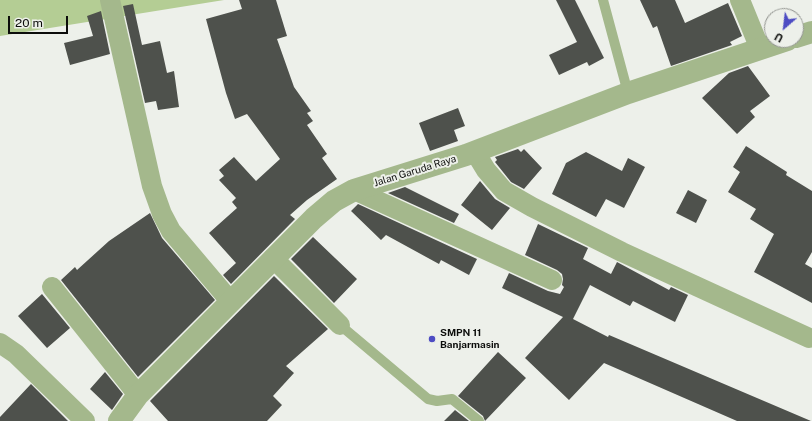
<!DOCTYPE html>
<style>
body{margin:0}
#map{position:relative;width:812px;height:421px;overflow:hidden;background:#edf0ea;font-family:"Public Sans",sans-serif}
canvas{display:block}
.north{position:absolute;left:764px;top:8px;width:40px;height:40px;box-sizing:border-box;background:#edf0ea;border:1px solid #939591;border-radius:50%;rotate:208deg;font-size:11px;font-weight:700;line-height:16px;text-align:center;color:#0c0d0b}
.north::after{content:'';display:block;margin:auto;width:14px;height:18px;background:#4d4cc3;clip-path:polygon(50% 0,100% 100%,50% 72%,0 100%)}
.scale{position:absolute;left:8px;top:16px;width:60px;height:18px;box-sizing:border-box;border:2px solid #0c0d0b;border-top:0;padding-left:5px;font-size:12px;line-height:14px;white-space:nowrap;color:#0c0d0b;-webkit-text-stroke:3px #edf0ea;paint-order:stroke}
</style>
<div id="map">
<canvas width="812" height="421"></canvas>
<div class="north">U</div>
<div class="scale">20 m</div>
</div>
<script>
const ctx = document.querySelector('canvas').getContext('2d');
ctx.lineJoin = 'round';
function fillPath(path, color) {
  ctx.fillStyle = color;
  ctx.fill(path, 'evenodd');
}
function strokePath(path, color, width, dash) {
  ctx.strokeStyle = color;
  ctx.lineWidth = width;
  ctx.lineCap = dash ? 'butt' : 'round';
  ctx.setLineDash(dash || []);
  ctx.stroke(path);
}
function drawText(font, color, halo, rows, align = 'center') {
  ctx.font = font + ' "Public Sans",sans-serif';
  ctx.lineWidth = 4;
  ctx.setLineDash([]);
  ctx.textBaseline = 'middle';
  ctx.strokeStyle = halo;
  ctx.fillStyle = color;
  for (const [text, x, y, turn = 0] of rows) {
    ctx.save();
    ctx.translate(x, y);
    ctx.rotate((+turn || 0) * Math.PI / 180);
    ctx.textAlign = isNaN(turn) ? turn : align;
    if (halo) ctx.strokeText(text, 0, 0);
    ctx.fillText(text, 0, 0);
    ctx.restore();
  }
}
const water = new Path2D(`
 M0,0H224L0,36Z`);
const building = new Path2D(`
 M239,0H276L287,36L277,39L294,87L311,111L307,113L313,121L307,125L327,154L322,158L337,179L307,200L290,215L295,219L231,284L223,275L236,263L209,233L237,208L232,202L236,198L219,180L224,176L219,170L234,157L256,181L280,159L247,114L235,119L226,93L206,19L242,9Z
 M556,0H575L604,58L589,66L587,62L559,75L549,55L577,42Z
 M640,0H675L685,23L728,3L742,36L730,42L732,45L671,66L657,26L653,28Z
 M133,4L142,45L160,41L167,73L174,71L179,107L158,110L156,101L145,103L123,6Z
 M101,11L110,54L70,65L64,43L93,36L87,16Z
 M748,66L770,96L750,111L755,117L737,134L702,98L729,73Z
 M458,108L465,126L454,130L458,141L430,151L419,123Z
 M746,146L787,172L786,175L812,191V252L805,264L812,268V303L754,272L774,234L750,219L756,209L728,192L740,172L733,167Z
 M518,149L521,152L524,149L542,168L524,189L511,182L495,162L497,160L495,157Z
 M586,152L622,171L628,158L645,167L624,208L606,199L596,217L552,194L566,163Z
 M480,181L495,199L510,208L492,230L461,205Z
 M405,187L459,214L454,223L388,193Z
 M688,190L707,200L696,223L676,213Z
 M358,204L477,259L469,275L441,260L439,264L386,235L381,240L351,211Z
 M150,213L162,238L215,300L138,377L61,280L75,267L77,270L109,241Z
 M538,224L588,248L583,259L611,274L617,262L669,290L671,287L688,295L675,322L633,301L630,306L590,285L573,319L608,337L609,335L811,421H737L604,363L569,400L525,358L563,317L502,288L509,273L548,291L560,294L564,287L562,285L563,279L562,274L557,270L525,255Z
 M313,237L357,279L334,303L291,259Z
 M274,276L328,329L286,366L294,373L273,396L282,405L267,421H168L150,401Z
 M42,294L70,328L47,348L18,316Z
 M498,352L526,378L485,421L483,416L458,396Z
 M105,372L123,394L112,410L90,389Z
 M31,384L68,421H0V417Z
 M455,410L469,421H444Z`);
const service = new Path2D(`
 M603,0L628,93
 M340,325L428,399L437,401L452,399L479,421`);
const minor = new Path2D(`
 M110,0L152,186L162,214L171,231L231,302
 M740,0L760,49
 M475,152L486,170L504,191L532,207L622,252L809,338
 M354,190L552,280
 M273,258L340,325
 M52,287L138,395
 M0,343L16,354L85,421`);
const tertiary = new Path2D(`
 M796,37L812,32
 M119,421L138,395L314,218L334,201L354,190L466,155L628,93L787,40`);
const markers = [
 [432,339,4,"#4d4cc3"]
];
const streetNames = [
 ["Jalan Garuda Raya",415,171,-17]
];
const poiNames = [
 ["SMPN 11",440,333],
 ["Banjarmasin",440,345]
];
fillPath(water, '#b4cd94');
fillPath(building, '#4e514c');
strokePath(service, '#a4b88c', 10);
strokePath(minor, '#a4b88c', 20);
strokePath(tertiary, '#a4b88c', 22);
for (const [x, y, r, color] of markers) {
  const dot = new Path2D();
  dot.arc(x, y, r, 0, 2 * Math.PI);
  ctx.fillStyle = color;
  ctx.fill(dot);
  strokePath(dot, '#edf0ea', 1.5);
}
drawText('10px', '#0c0d0b', '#edf0ea', streetNames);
drawText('bold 10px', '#0c0d0b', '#edf0ea', poiNames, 'left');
</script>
